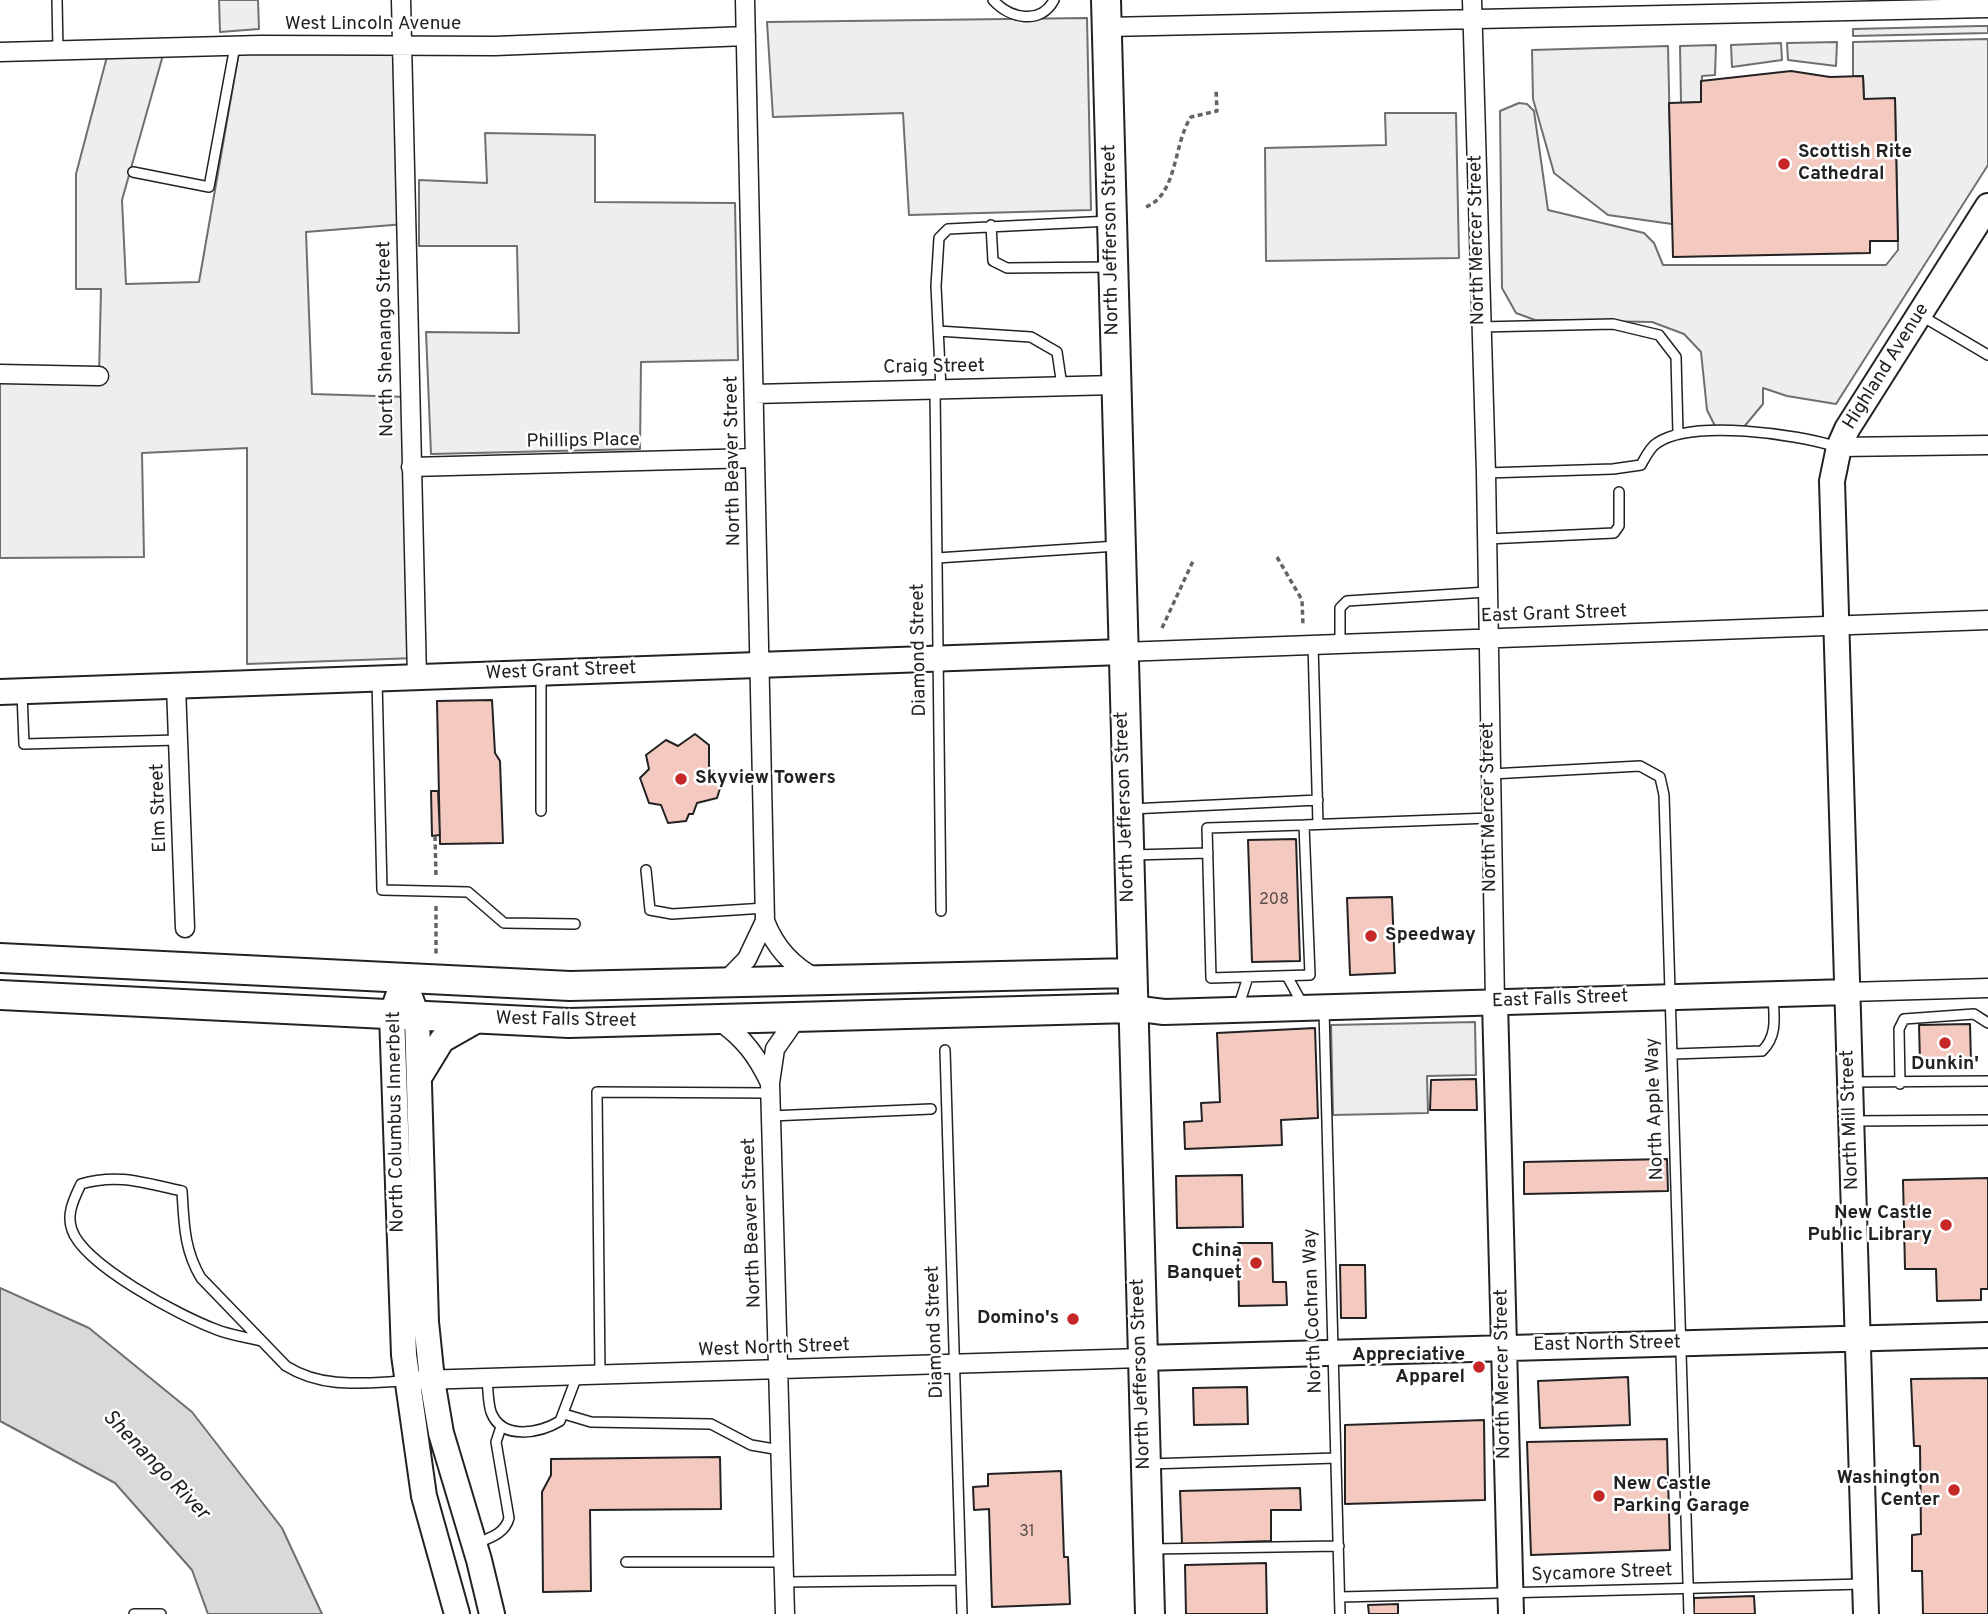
<!DOCTYPE html>
<style>
body{margin:0}
canvas{display:block;background:#fff}
</style>
<canvas width="1988" height="1614"></canvas>
<script>
const ctx = document.querySelector('canvas').getContext('2d');
ctx.lineJoin = 'round';
function fillPath(path, color) {
  ctx.fillStyle = color;
  ctx.fill(path, 'evenodd');
}
function strokePath(path, color, width, dash) {
  ctx.strokeStyle = color;
  ctx.lineWidth = width;
  ctx.lineCap = dash ? 'butt' : 'round';
  ctx.setLineDash(dash || []);
  ctx.stroke(path);
}
function drawText(font, color, halo, rows, align = 'center') {
  ctx.font = font + ' Overpass,sans-serif';
  ctx.lineWidth = 5;
  ctx.setLineDash([]);
  ctx.textBaseline = 'middle';
  ctx.strokeStyle = halo;
  ctx.fillStyle = color;
  for (const [text, x, y, turn = 0] of rows) {
    ctx.save();
    ctx.translate(x, y);
    ctx.rotate((+turn || 0) * Math.PI / 180);
    ctx.textAlign = isNaN(turn) ? turn : align;
    if (halo) ctx.strokeText(text, 0, 0);
    ctx.fillText(text, 0, 0);
    ctx.restore();
  }
}
const green = new Path2D(`
 M219,0H258L259,29L220,32Z
 M1087,18L1091,210L909,215L903,113L773,117L767,22Z
 M1980,26H1988V33L1853,36V29Z
 M1988,39V165L1836,404L1787,396L1763,388V404L1743,428H1716L1707,410L1701,352L1684,334L1652,322L1535,320L1516,313L1502,288L1500,111L1519,103L1527,104L1534,111L1548,210L1644,233L1654,243L1663,265H1886L1898,250L1895,99H1864L1863,76H1853V42Z
 M1837,42L1836,66L1788,60L1787,43Z
 M1781,43L1782,60L1732,67L1731,45Z
 M1716,45L1715,75L1702,76L1701,102L1681,103L1680,46Z
 M240,46H402L405,224L306,232L312,394L409,397L416,658L247,664V448L142,453L144,557L0,558V374L99,375L101,289H76V174L109,49L165,48L122,200L126,284L199,282Z
 M1385,113H1456L1459,258L1266,261L1265,148L1386,145Z
 M485,133L595,135V202L735,203L738,360L641,362L640,449L431,454L426,332L519,333L517,246H419V180L487,183Z`);
const parking = new Path2D(`
 M1668,46L1672,224L1608,215L1554,173L1533,99L1532,50Z
 M1475,1022L1476,1075L1427,1076L1428,1113L1333,1115L1331,1025Z`);
const water = new Path2D(`
 M0,1288L89,1328L192,1412L282,1528L322,1614H208L192,1570L115,1483L0,1421Z`);
const building = new Path2D(`
 M1791,71L1830,77L1863,76L1864,99L1895,98L1898,241H1870V253L1673,257L1669,103L1701,102V81Z
 M492,700L495,753L500,761L503,843L440,844L437,701Z
 M695,734L709,745V766L722,782L717,798L697,803L693,814H689L686,821L668,823L661,805L649,803L640,778L649,769L646,755L666,740L678,746Z
 M431,791H438L440,835L432,836Z
 M1296,839L1300,961L1252,962L1248,840Z
 M1392,897L1395,973L1350,975L1347,898Z
 M1970,1024L1971,1062L1920,1063L1919,1025Z
 M1315,1028L1318,1118L1281,1120L1282,1145L1185,1149L1184,1122L1202,1121L1201,1103L1220,1102L1217,1033Z
 M1476,1079L1477,1110H1430L1431,1080Z
 M1667,1159L1668,1191L1524,1194V1162Z
 M1242,1175L1243,1227L1177,1228L1176,1176Z
 M1988,1178V1289H1981V1300L1937,1301L1936,1269H1905L1903,1180Z
 M1238,1243H1272L1273,1282H1286L1287,1305L1239,1306Z
 M1340,1265H1365L1366,1318H1341Z
 M1628,1377L1630,1425L1540,1428L1538,1381Z
 M1988,1378V1614H1923L1922,1571H1912V1535L1921,1534L1920,1446H1914L1911,1379Z
 M1247,1387L1248,1424L1194,1425L1193,1388Z
 M1484,1420L1485,1500L1345,1504V1425Z
 M1667,1439L1670,1550L1531,1555L1527,1442Z
 M720,1457L721,1509L590,1510L591,1591L543,1592L542,1492L551,1475V1459Z
 M1061,1471L1064,1557H1068L1070,1604L992,1607L989,1509L974,1510L973,1487L988,1486V1474Z
 M1300,1488L1301,1510H1271V1541L1182,1544L1180,1491Z
 M1266,1563L1267,1614H1186L1185,1565Z
 M1754,1596L1755,1614H1694V1598Z
 M1398,1604V1614H1369L1368,1605Z`);
const path = new Path2D(`
 M1146,207C1178,194 1173,144 1191,117L1217,111L1216,89
 M1277,557L1302,600L1303,625
 M1162,628L1194,559
 M435,836L436,877
 M436,906V957`);
const lane = new Path2D(`
 M57,0L58,50
 M993,0C1010,19 1041,25 1054,0
 M133,172L209,187L235,46
 M991,225L993,261L1007,268L1111,267
 M1920,315L1988,355
 M1480,327L1613,324L1659,335L1676,357L1678,434
 M938,331L1031,337L1057,352L1062,386
 M935,389L941,911
 M941,389L936,286L939,238L948,229L1110,221
 M1486,473L1613,469L1641,465C1645,458 1650,447 1657,443C1692,419 1798,434 1837,447
 M1487,539L1614,533L1619,526V492
 M937,558L1117,546
 M1340,643V608L1347,601L1487,592
 M1313,644L1318,824
 M377,680L382,890L468,892L504,923L575,924
 M22,693L24,744L178,740
 M1491,774L1640,766L1660,777L1664,795L1689,1614
 M1131,809L1318,800
 M541,811V675
 M1304,825L1310,975L1211,978L1207,828Z
 M1304,825L1490,818
 M1133,855L1208,853
 M646,870L650,910L672,914L765,908
 M1287,976L1303,1005
 M1238,1008L1248,977
 M1324,1010L1340,1614
 M945,1050L962,1614
 M1673,1054L1762,1051C1778,1036 1774,1016 1773,996
 M1851,1082L1988,1081
 M1900,1084L1899,1029L1904,1019L1974,1014L1988,1023
 M771,1116L931,1109
 M1852,1121L1988,1120
 M261,1341C246,1337 229,1335 215,1329C180,1316 84,1265 72,1230C66,1214 74,1199 81,1184C118,1173 144,1183 182,1191C184,1223 184,1250 201,1278L286,1366C323,1389 363,1383 405,1381
 M600,1375L597,1092L770,1093
 M487,1379C488,1389 488,1403 491,1412C502,1441 540,1433 560,1421L577,1376
 M564,1414L591,1422L711,1424L751,1445L780,1450
 M1149,1464L1336,1458
 M475,1544C489,1538 505,1534 509,1518L496,1442L501,1427
 M1151,1549L1339,1546
 M626,1562H783
 M784,1582L961,1580
 M1340,1597L1863,1584
 M134,1614H161`);
const street = new Path2D(`
 M401,0L417,677
 M1472,0L1486,473L1495,1002
 M1107,27L1988,8
 M0,52L261,45L495,46L746,36
 M0,374L99,376
 M754,394L1115,385
 M1839,447L1988,445
 M411,467L755,458
 M1122,652L1988,620
 M176,686L185,928
 M765,921C775,948 792,966 817,979
 M722,985L747,959L765,921L745,0
 M1848,992L1988,988
 M719,1021C744,1038 757,1056 770,1083
 M421,1380L1142,1358
 M785,1614L770,1083L775,1049L796,1019`);
const secondary = new Path2D(`
 M0,692L1122,652
 M403,978L417,1016L426,1322L432,1380L441,1433L479,1560L492,1614
 M398,996L392,1014L404,1355L424,1496L457,1614
 M1495,1002L1511,1614
 M1132,1008L1164,1012L1848,992
 M420,1076L442,1040L479,1019
 M1142,1358L1988,1335
 M1866,1614L1832,481L1839,447L1847,429L1988,206`);
const primary = new Path2D(`
 M1106,0L1150,1614
 M0,958L570,986L1131,973
 M0,995L569,1023L1132,1008`);
const markers = [
 [1784,164,7,"#c62828"],
 [681,779,7,"#c62828"],
 [1371,936,7,"#c62828"],
 [1945,1043,7,"#c62828"],
 [1946,1225,7,"#c62828"],
 [1256,1263,7,"#c62828"],
 [1073,1319,7,"#c62828"],
 [1479,1367,7,"#c62828"],
 [1954,1490,7,"#c62828"],
 [1599,1496,7,"#c62828"]
];
const numberNames = [
 ["208",1274,901],
 ["31",1027,1533]
];
const streetNames = [
 ["West Lincoln Avenue",373,25],
 ["North Jefferson Street",1112,240,-91],
 ["North Mercer Street",1478,240,-91],
 ["North Shenango Street",387,339,-91],
 ["Highland Avenue",1887,367,-58],
 ["Craig Street",934,368,-1],
 ["Phillips Place",583,442,-1],
 ["North Beaver Street",734,461,-91],
 ["East Grant Street",1554,615,-2],
 ["Diamond Street",920,650,-91],
 ["West Grant Street",561,672,-2],
 ["North Jefferson Street",1126,807,-92],
 ["North Mercer Street",1490,807,-91],
 ["Elm Street",160,808,-92],
 ["East Falls Street",1560,1000,-2],
 ["West Falls Street",566,1021,1],
 ["North Apple Way",1656,1109,-92],
 ["North Mill Street",1851,1120,-92],
 ["North Columbus Innerbelt",397,1122,-91],
 ["North Beaver Street",753,1223,-92],
 ["North Cochran Way",1314,1311,-92],
 ["Diamond Street",936,1332,-92],
 ["East North Street",1607,1345,-1],
 ["West North Street",774,1349,-2],
 ["North Jefferson Street",1142,1374,-92],
 ["North Mercer Street",1504,1374,-91],
 ["Sycamore Street",1602,1574,-2]
];
const poiNames = [
 ["Scottish Rite",1798,153,"left"],
 ["Cathedral",1798,175,"left"],
 ["Skyview Towers",695,779,"left"],
 ["Speedway",1385,936,"left"],
 ["Dunkin'",1945,1065,"center"],
 ["New Castle",1932,1214],
 ["Public Library",1932,1236],
 ["China",1242,1252],
 ["Banquet",1242,1274],
 ["Domino's",1059,1319],
 ["Appreciative",1465,1356],
 ["Apparel",1465,1378],
 ["Washington",1940,1479],
 ["Center",1940,1501],
 ["New Castle",1613,1485,"left"],
 ["Parking Garage",1613,1507,"left"]
];
const waterNames = [
 ["Shenango River",155,1466,46]
];
fillPath(green, '#eee');
strokePath(green, '#6f6f6f', 2);
fillPath(parking, '#ededed');
strokePath(parking, '#6f6f6f', 2);
fillPath(water, '#d9d9d9');
strokePath(water, '#6f6f6f', 2);
fillPath(building, '#f3c9c0');
strokePath(building, '#222', 2);
strokePath(lane, '#222', 12);
strokePath(street, '#222', 21);
strokePath(secondary, '#222', 28);
strokePath(primary, '#222', 32);
strokePath(path, '#646464', 3.5, [5, 3.5]);
strokePath(lane, '#fff', 9);
strokePath(street, '#fff', 18);
strokePath(secondary, '#fff', 24);
strokePath(primary, '#fff', 28);
for (const [x, y, r, color] of markers) {
  const dot = new Path2D();
  dot.arc(x, y, r, 0, 2 * Math.PI);
  ctx.fillStyle = color;
  ctx.fill(dot);
  strokePath(dot, '#fff', 2.5);
}
drawText('16px', '#564c4a', null, numberNames);
drawText('19px', '#222', '#fff', streetNames);
drawText('bold 19px', '#222', '#fff', poiNames, 'right');
drawText('italic 21px', '#222', '#fff', waterNames);
</script>
